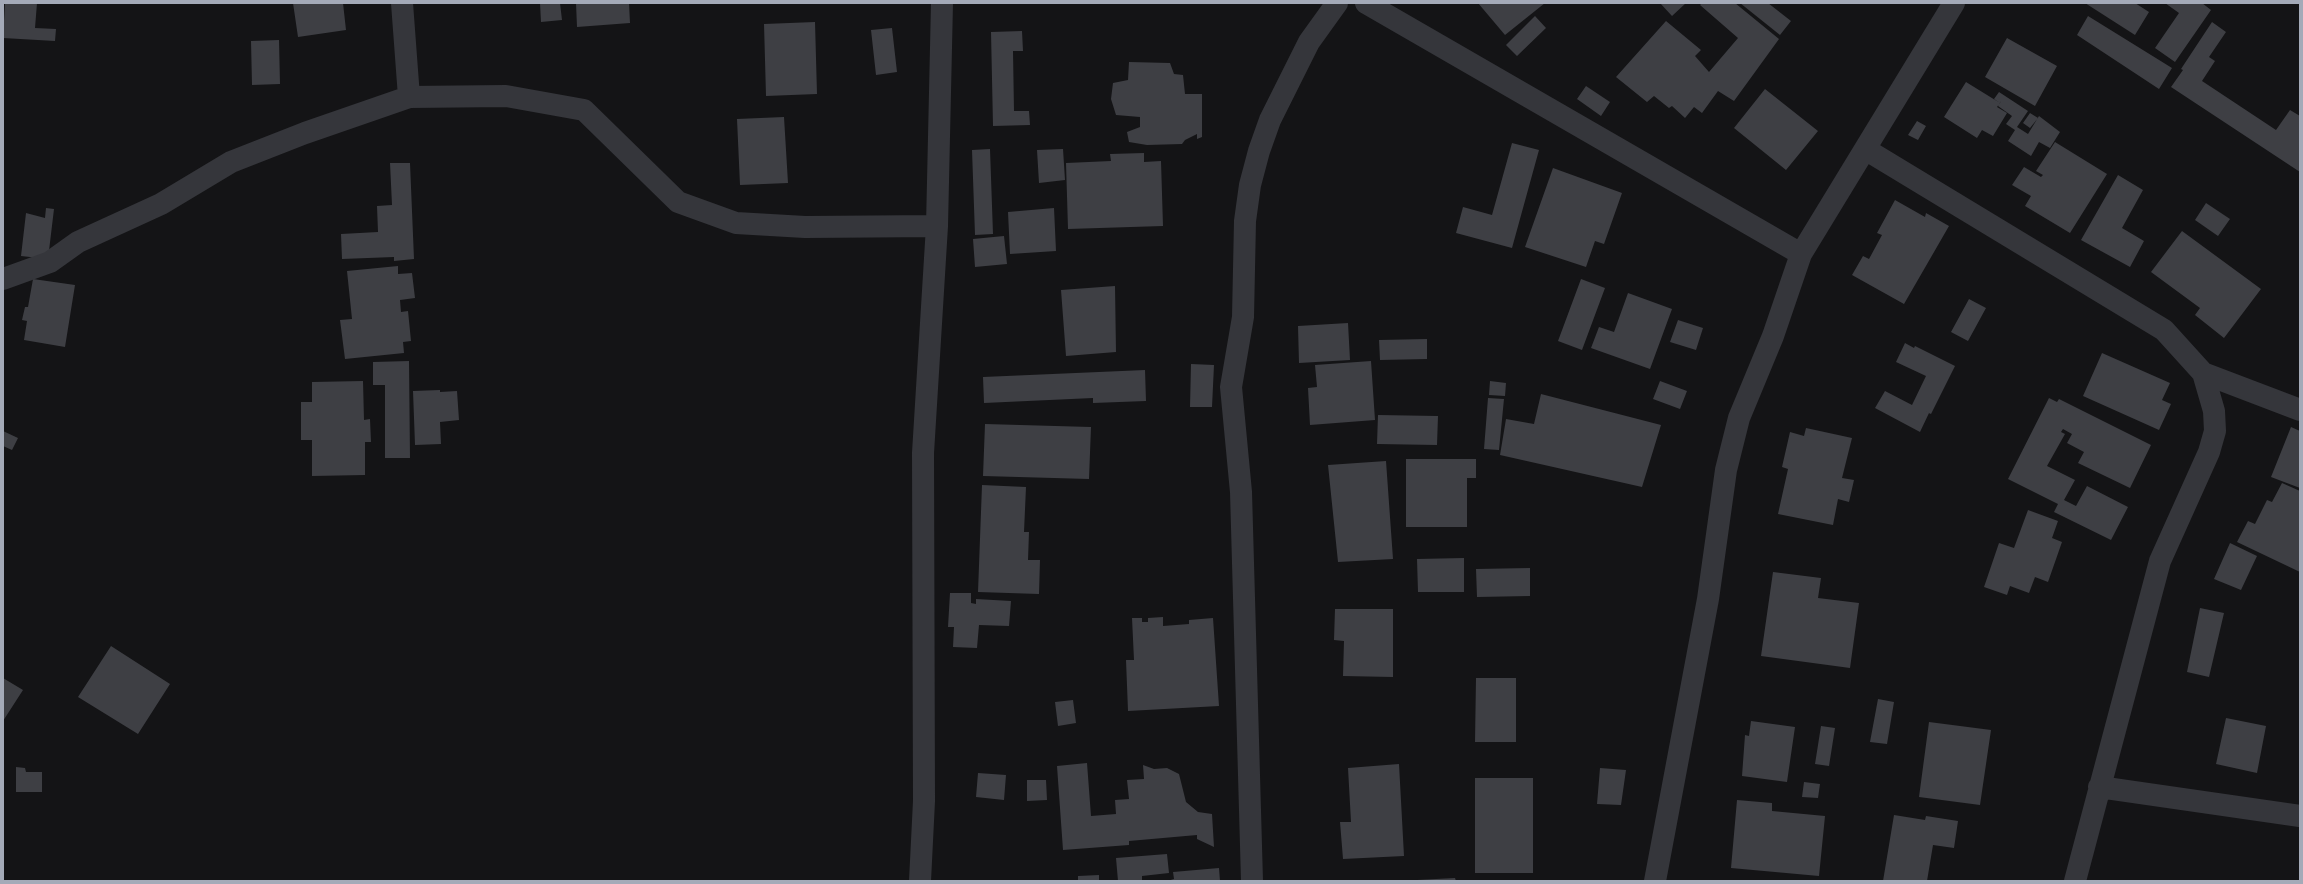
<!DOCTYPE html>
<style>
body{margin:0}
#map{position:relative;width:2303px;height:884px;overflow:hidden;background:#141416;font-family:"Asap Condensed",sans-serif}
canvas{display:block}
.frame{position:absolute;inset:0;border:4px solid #a4aab8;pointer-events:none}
</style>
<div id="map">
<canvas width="2303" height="884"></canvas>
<div class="frame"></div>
</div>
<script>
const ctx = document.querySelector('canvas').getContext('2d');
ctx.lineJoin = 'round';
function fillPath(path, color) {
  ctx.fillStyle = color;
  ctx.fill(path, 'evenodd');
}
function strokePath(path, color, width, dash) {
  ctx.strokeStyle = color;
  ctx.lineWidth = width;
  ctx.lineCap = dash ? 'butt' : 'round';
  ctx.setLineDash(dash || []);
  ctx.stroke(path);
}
const building = new Path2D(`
 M5,3H37L35,28L56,29L55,41L3,38Z
 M293,3H343L346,30L298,37Z
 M540,3H560L562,20L541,22Z
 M576,3H629L630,23L577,27Z
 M1478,3H1545L1505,35Z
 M1660,3H1686L1672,16Z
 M1702,3H1735L1779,39L1734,101L1718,91L1702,113L1694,107L1685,118L1672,106L1669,108L1654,96L1647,102L1616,77L1666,21L1701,50L1695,56L1709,72L1738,38L1700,5Z
 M1740,3H1768L1791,21L1780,35Z
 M2085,3H2135L2149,12L2135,35Z
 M2165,3H2202L2211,10L2175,62L2155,48L2179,13Z
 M1535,16L1546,28L1517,56L1506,45Z
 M2088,16L2172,68L2159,89L2077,35Z
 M815,22L817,94L766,96L764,24Z
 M2212,22L2226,32L2209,57L2215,61L2202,81L2276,130L2290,110L2300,116V172L2171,87L2183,70L2181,69Z
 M892,28L897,72L876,75L871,30Z
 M1022,31L1023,51H1013L1014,111H1029L1030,125L993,126L991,32Z
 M2007,38L2057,66L2035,106L1985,77Z
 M279,40L280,84L252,85L251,41Z
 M1129,62L1170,63L1174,74L1183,75L1185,94H1202V137L1197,139V134L1185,140L1182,144L1147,145L1129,142L1127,132L1140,127V117L1116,115L1111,99L1113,83L1128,80Z
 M1966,82L2000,103L1997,107L2007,113L1993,136L1982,130L1977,138L1944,117Z
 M1586,86L1610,102L1601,116L1577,99Z
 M1765,89L1818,131L1786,170L1734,128Z
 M1999,92L2028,111L2017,127L2028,134L2039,116L2060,132L2050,148L2039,142L2031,156L2008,141L2015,130L2006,124L2012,116L1998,106L2001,101L2000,103L1994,99Z
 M2030,113L2038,118L2030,128L2023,123Z
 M784,117L788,183L740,185L737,119Z
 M1917,121L1926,126L1918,140L1908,135Z
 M2055,142L2107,174L2070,233L2025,206L2031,196L2012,185L2024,167L2041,177L2043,175L2036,171Z
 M1512,143L1539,150L1512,248L1456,233L1463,207L1492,215Z
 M990,149L993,234L975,235L972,150Z
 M1063,149L1065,180L1039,183L1037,150Z
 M1144,153V162L1161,161L1163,226L1068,229L1066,163L1111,161L1110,154Z
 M390,163H410L414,259L394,261V257L342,259L341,234L378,232L377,206L392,205Z
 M1553,168L1622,193L1604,244L1595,241L1586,267L1525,247Z
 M2118,175L2143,190L2122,228L2144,241L2130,267L2081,240Z
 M1895,200L1925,217L1926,213L1949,226L1904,304L1852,275L1863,256L1869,259L1882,235L1877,233Z
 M2206,203L2230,219L2218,236L2195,220Z
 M46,208L54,209L48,259L21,256L26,213L45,218Z
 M1054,208L1056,251L1010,254L1008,212Z
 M2182,231L2261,289L2224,338L2195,315L2200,308L2151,272Z
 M1004,236L1007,264L975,267L973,239Z
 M398,266V274L412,273L415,298L400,300L401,312L408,311L411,341L403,342L404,353L345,359L340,320L352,319L347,271Z
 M33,279L75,285L65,347L24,340L27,321L22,320L25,307H28Z
 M1581,279L1605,288L1582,350L1558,341Z
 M1115,286L1116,352L1066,356L1061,290Z
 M1628,293L1672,309L1650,369L1591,348L1599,327L1614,332Z
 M1969,299L1986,308L1968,341L1951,332Z
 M1678,320L1703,328L1696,350L1670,342Z
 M1348,323L1350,360L1299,363L1298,326Z
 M1427,339V359L1380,360L1379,340Z
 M1905,343L1914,348L1915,346L1955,366L1931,414L1925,411L1929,413L1920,432L1875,408L1885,391L1912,405L1926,376L1896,362Z
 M2102,353L2170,383L2162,400L2171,404L2159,430L2083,396Z
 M409,361L410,458H385V385H373V362Z
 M1371,361L1375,420L1310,425L1308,388L1317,387L1315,365Z
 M1191,364L1214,365L1212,407H1190Z
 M1145,370L1146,401L1093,403V398L984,403L983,377Z
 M363,381L364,420L370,419L371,442H365V475L312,476V440H301V402H312V382Z
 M1490,381L1506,383L1505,396L1489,395Z
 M1660,381L1687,391L1680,409L1653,399Z
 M440,390V392L457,391L459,420L440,422L441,444L415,445L413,391Z
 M1541,394L1661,425L1642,487L1500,455L1506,419L1534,424Z
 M1488,398L1504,399L1499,450L1484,449Z
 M2049,398L2057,402L2059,399L2151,445L2130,488L2078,463L2084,452L2067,443L2072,434L2063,429L2061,432L2065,434L2047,466L2075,480L2064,500L2076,506L2087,486L2128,507L2111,540L2054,512L2058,504L2008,479Z
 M1378,415L1438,416L1437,445L1377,444Z
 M985,424L1091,427L1089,479L983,476Z
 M2291,427L2300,431V488L2271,477Z
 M1806,428L1852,438L1842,478L1854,480L1849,502L1838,499L1833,525L1778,514L1788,469L1782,467L1790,432L1804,436Z
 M3,431L18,438L12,450L3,446Z
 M1406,459H1476V478H1467V527H1406Z
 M1386,461L1393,559L1338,562L1328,465Z
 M2282,483L2300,491V572L2237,542L2248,521L2255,524L2267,500L2272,502Z
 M982,485L1026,487L1024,532H1029L1028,560H1040L1039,594L978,592Z
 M2028,510L2058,521L2052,538L2062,542L2048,582L2035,577L2029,593L2010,586L2007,595L1984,587L1999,543L2014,548Z
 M2230,543L2257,556L2241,590L2214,579Z
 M1464,558V592H1418L1417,559Z
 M1530,568V596L1477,597L1476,569Z
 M1773,572L1821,578L1818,598L1859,603L1850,668L1761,656Z
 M950,593H971V603L976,604V599L1011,601L1009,626L979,625L977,648L953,647L954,627H948Z
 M2200,608L2224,613L2209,677L2187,672Z
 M1335,609H1393V677L1343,676L1344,641L1334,640Z
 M1163,617V626L1189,624V620L1213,618L1219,706L1128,711L1126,660H1134L1132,618H1142V622H1148V618Z
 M111,646L170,684L138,734L78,697Z
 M3,678L23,690L3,721Z
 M1476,678H1516V742H1475Z
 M1878,699L1894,702L1887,744L1870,742Z
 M1073,700L1076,723L1058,726L1055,702Z
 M2226,718L2266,726L2257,773L2216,764Z
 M1751,721L1795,727L1787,782L1742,776L1745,735L1749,736Z
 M1929,722L1991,730L1980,805L1919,797Z
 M1821,726L1835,728L1829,766L1815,764Z
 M1087,763L1091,816L1116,814L1115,800L1129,799L1127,780L1144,779L1143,765L1154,769L1167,768L1179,774L1186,802L1198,812L1212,814L1214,847L1197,839V835L1129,841V845L1063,850L1057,766Z
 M1399,764L1404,856L1343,859L1340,822H1351L1348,768Z
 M16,767L25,768L26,772H42V792H16Z
 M1600,768L1626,770L1621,805L1597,804Z
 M978,773L1006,775L1004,800L976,797Z
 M1475,778H1533V873H1475Z
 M1027,780H1046L1047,800L1027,801Z
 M1804,782L1820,784L1818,798L1802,797Z
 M1737,800L1772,803V811L1825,816L1819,876L1731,868Z
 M1894,815L1925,820L1926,816L1958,821L1954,848L1933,845L1927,881H1883Z
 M1167,854L1169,873L1142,876V881H1118L1116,858Z
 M1219,868L1220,881H1167L1174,879L1173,872Z
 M1099,875V881H1078V876Z
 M1455,878L1456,881H1417V880Z`);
const minor = new Path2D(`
 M402,3L409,97
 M1366,3L1801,254
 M1865,149L2164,330L2203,373L2214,411L2215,431L2209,452L2160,561L2075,881
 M3,279L50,262L78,242L161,204L231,162L305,133L409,97L506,96L584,110L678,202L736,223L805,227L937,226
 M2203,373L2300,410
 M2099,787L2300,816
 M920,881L924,801L923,453L937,226L942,3
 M1252,881L1241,492L1231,387L1243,317L1245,221L1250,185L1259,151L1270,120L1309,42L1337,3
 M1655,881L1708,599L1726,470L1739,418L1773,336L1801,254L1954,3`);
fillPath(building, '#3e3f44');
strokePath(minor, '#35363b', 22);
</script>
